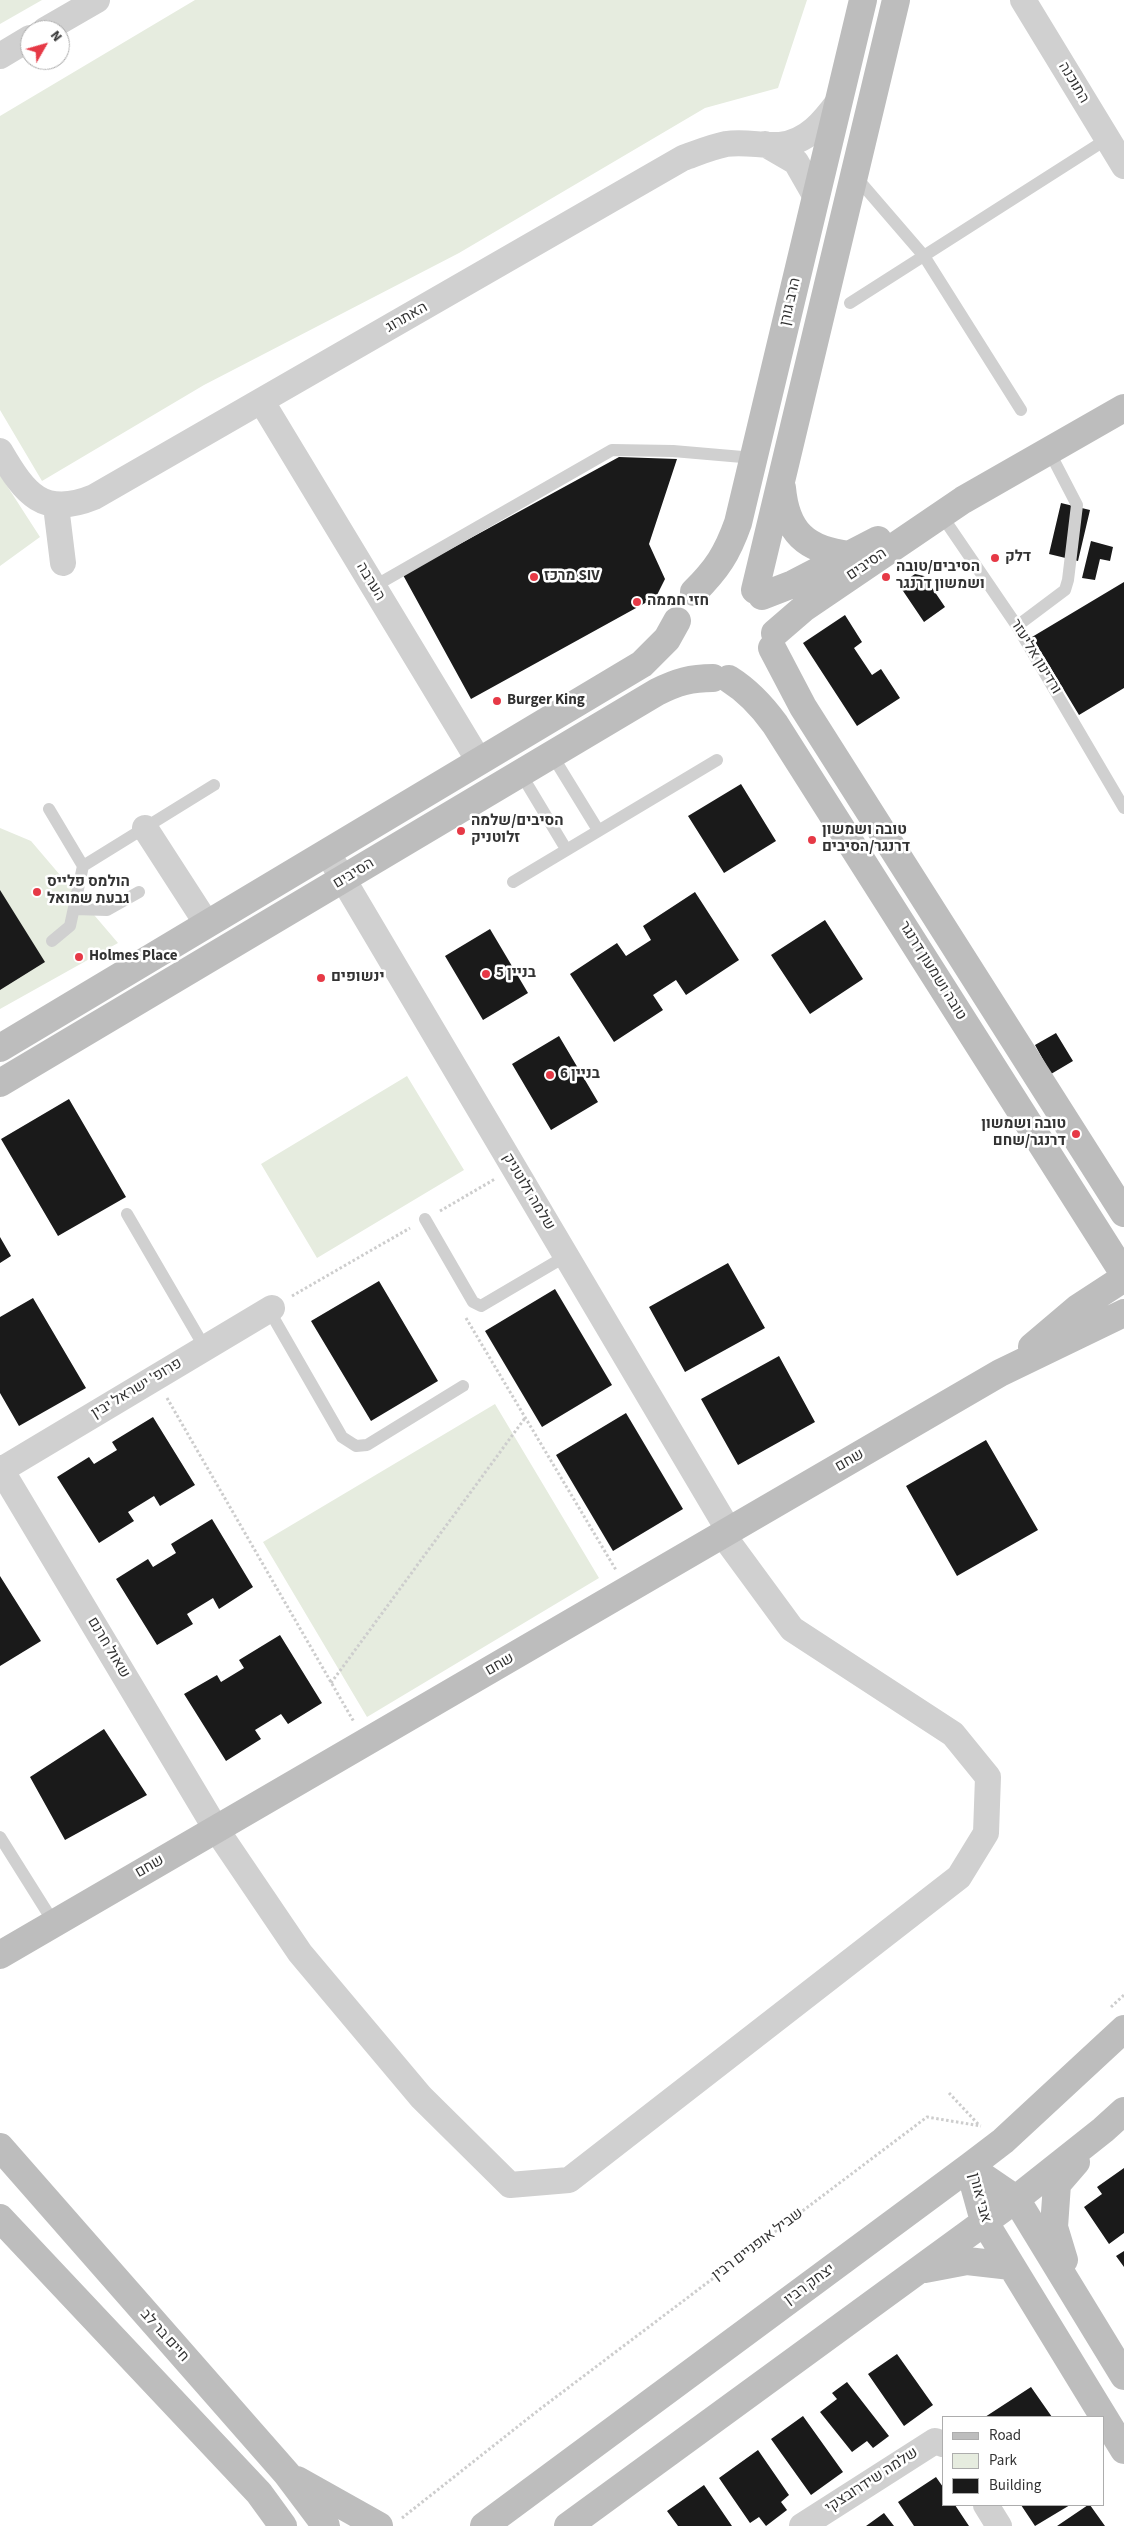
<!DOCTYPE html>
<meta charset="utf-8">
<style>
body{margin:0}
#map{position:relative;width:1124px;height:2526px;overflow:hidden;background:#fff;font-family:"Source Sans 3",sans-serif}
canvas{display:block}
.legend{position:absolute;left:942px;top:2416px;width:162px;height:90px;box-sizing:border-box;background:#fff;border:1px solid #adadad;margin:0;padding:6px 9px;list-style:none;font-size:15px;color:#333}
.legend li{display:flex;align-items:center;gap:10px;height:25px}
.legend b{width:25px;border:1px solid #adadad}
.north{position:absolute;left:20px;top:20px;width:50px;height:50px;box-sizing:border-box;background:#fff;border:1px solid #adadad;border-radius:50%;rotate:52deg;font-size:14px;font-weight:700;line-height:20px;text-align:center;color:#333}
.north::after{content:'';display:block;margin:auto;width:18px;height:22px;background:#e63946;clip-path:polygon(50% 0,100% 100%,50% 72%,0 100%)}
</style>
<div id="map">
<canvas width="1124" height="2526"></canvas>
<ul class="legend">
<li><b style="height:6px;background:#bdbdbd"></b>Road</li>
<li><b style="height:14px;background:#e6ecdf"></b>Park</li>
<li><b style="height:14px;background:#1a1a1a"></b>Building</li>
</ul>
<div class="north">N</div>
</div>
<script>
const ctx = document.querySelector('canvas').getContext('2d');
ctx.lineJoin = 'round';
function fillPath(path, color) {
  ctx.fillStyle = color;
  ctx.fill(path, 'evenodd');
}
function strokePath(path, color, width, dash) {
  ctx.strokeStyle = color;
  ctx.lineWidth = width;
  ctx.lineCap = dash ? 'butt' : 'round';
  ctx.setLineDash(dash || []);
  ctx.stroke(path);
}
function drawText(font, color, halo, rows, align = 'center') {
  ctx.font = font + ' "Source Sans 3",Heebo,sans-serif';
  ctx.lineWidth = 5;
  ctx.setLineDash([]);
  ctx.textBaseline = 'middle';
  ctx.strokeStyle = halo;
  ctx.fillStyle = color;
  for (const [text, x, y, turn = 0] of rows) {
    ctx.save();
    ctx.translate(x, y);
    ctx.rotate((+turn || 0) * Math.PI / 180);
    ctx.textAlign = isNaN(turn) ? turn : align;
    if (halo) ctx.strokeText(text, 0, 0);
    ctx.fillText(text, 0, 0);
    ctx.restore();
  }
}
const green = new Path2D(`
 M0,0H42L0,24Z
 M195,0H807L778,88L705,108L459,253L204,385L42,481L0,410V116Z
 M0,475L40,537L0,566Z
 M0,828L31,841L118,943L0,1009Z
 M407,1076L464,1170L317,1258L261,1164Z
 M495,1404L599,1578L367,1717L263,1542Z`);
const building = new Path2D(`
 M619,457L677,459L649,544L665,579L656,597L471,699L403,575Z
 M1061,503L1090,510L1078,561L1049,554Z
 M1091,541L1113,547L1110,561L1100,559L1095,580L1082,578Z
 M915,574L924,576L945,607L924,622L899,585Z
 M1124,582V688L1079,715L1032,637Z
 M845,615L862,642L854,648L872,675L881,669L900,698L857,726L803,643Z
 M741,784L776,841L724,873L688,816Z
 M0,890L45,962L0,990Z
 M695,892L739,960L686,995L676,980L653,995L663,1010L614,1042L570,974L617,943L626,956L651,940L643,926Z
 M825,920L863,979L810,1014L771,955Z
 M490,929L528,993L483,1020L445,956Z
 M1056,1033L1073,1061L1051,1074L1035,1045Z
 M559,1036L598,1102L551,1130L512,1064Z
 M69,1099L126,1197L58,1236L1,1139Z
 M0,1237L11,1256L0,1263Z
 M728,1263L765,1328L685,1372L649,1307Z
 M379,1281L438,1381L371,1421L311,1321Z
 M555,1289L612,1385L542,1427L485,1331Z
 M33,1298L86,1388L19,1426L0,1393V1317Z
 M779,1356L815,1422L738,1465L701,1399Z
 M626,1413L683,1509L613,1551L556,1455Z
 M153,1417L195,1485L160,1506L154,1496L128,1512L134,1521L99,1543L57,1477L89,1457L94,1464L117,1450L112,1442Z
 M986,1440L1038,1530L957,1576L906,1486Z
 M212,1519L253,1587L219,1609L213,1598L187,1614L193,1624L157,1645L116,1579L148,1559L153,1567L176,1553L171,1544Z
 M0,1576L41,1641L0,1666Z
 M280,1635L322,1703L288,1724L281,1714L255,1730L261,1739L226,1761L184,1694L217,1675L221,1682L244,1668L239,1660Z
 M104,1729L147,1795L65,1840L30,1777Z
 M1124,2168V2233L1109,2244L1084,2207L1102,2194L1097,2187Z
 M1124,2251V2267L1116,2256Z
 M897,2354L933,2405L904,2426L868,2374Z
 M847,2382L889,2436L873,2448L867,2441L852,2452L820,2412L837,2399L832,2393Z
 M1031,2387L1052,2417H985Z
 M803,2416L843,2472L811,2495L771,2439Z
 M758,2450L789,2495L781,2502L787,2510L766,2526L759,2517L750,2523L719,2478Z
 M936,2477L943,2487V2505H955L969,2526H914L898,2502Z
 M704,2485L732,2526H678L667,2511Z
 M1021,2505H1070L1035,2526Z
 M1088,2505H1090L1105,2526H1057Z
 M884,2513L894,2526H866Z`);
const path = new Path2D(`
 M440,1211L495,1179
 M292,1296L410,1228
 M466,1318L616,1570
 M167,1398L354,1722
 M331,1683L525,1418
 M1111,2007L1124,1995
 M949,2093L979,2125
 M402,2518L540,2409L927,2117L981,2126`);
const lane = new Path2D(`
 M855,176L924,256L1021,410
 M850,303L1107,139
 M940,513L1017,626L1124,808
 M373,587L612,450L673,451L754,458
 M1017,626L1065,590L1068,580L1077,505L1049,451
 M552,755L598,830
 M521,774L566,849
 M49,809L83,866L70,926L52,941
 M83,866L214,785
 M513,882L717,760
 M75,909L107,910L139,892
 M127,1214L205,1348
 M425,1219L473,1302L481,1306L566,1256
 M269,1310L342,1437L356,1446L367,1445L463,1386
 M0,1837L54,1923`);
const street = new Path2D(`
 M1023,0L1124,166
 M45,30L97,0
 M0,56L30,38
 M765,144L796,162L816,197
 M262,402L479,761
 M0,451C25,494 43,518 94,497L683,158C697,153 711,147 726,144C744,141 762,146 780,145C808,142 824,121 839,101
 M56,506L63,563
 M145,828L207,924
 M327,852L729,1531
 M0,1468L216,1829L300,1953L421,2097L510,2185L569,2180L959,1877L986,1833L988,1777L953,1734L792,1629L723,1535
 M1,1470L272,1308
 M986,2505L999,2526
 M802,2526L935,2441L943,2444`);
const secondary = new Path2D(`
 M782,488C786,532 806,550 849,555
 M755,590L896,0
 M694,592C717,569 727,554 738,523L863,0
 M762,596L793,584L878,540
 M775,633L804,608L963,500L1124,408
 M772,648L803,707L1124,1213
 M729,679C748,691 762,706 775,724L1124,1274
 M0,1048L642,664L667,639L677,621
 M0,1083L657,692C677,682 691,678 713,678
 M1032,1347L1078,1308L1124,1278
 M0,1955L1000,1373L1124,1313
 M0,2147L287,2474L326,2526
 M969,2167L984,2221L1124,2450
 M969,2167L1016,2199L1124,2376
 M0,2218L259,2493L283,2526
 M1064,2260L1054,2227L1057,2184L1076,2162
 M925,2269L967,2261L1011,2266
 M297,2480L379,2526
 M484,2526L969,2167L1003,2141L1124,2029
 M568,2526L1016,2199L1103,2130L1124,2111`);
const markers = [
 [995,558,5,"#e63946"],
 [534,577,5,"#e63946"],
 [886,577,5,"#e63946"],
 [637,602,5,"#e63946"],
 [497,701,5,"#e63946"],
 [461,831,5,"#e63946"],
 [812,840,5,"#e63946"],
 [37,892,5,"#e63946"],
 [79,957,5,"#e63946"],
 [486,974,5,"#e63946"],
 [321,978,5,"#e63946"],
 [550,1075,5,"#e63946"],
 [1076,1134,5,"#e63946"]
];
const streetNames = [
 ["התוכנה",1073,83,59],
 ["הרב גורן",791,302,-77],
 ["האתרוג",407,318,-30],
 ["הסיבים",867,565,-34],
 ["הערבה",370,582,59],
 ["ורדינון אליעזר",1035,657,59],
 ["הסיבים",354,874,-31],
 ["טובה ושמעון דרנגר",932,971,58],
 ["שלמה זלוטניק",528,1192,59],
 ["פרופ' ישראל יבין",137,1389,-31],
 ["שחם",850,1461,-30],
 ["שאול חרנם",108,1648,59],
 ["שחם",500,1665,-30],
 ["שחם",150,1867,-30],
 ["אבי אורן",979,2198,75],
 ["שביל אופניים רבין",758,2245,-37],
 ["יצחק רבין",810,2285,-36],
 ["חיים בר לב",164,2336,48],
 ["שלמה שידרובצקי",872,2481,-33]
];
const poiNames = [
 ["דלק",1005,558],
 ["הסיבים/טובה",896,568],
 ["ושמשון דרנגר",896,585],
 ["מרכז SIV",544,577],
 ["חזי חממה",647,602],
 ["Burger King",507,701],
 ["הסיבים/שלמה",471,822],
 ["זלוטניק",471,839],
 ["טובה ושמשון",822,831],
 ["דרנגר/הסיבים",822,848],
 ["הולמס פלייס",47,883],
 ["גבעת שמואל",47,900],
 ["Holmes Place",89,957],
 ["בניין 5",496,974],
 ["ינשופים",331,978],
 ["בניין 6",560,1075],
 ["טובה ושמשון",1066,1125,"right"],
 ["דרנגר/שחם",1066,1142,"right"]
];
fillPath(green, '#e6ecdf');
fillPath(building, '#1a1a1a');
strokePath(path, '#cdcdcd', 3, [2.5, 2.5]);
strokePath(lane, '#d0d0d0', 12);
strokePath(street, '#d0d0d0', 26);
strokePath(secondary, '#bdbdbd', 28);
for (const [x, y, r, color] of markers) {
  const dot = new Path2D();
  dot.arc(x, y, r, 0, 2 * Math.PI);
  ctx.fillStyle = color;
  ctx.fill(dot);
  strokePath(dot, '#fff', 2);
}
drawText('15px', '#333', '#fff', streetNames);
drawText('bold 15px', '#333', '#fff', poiNames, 'left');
</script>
